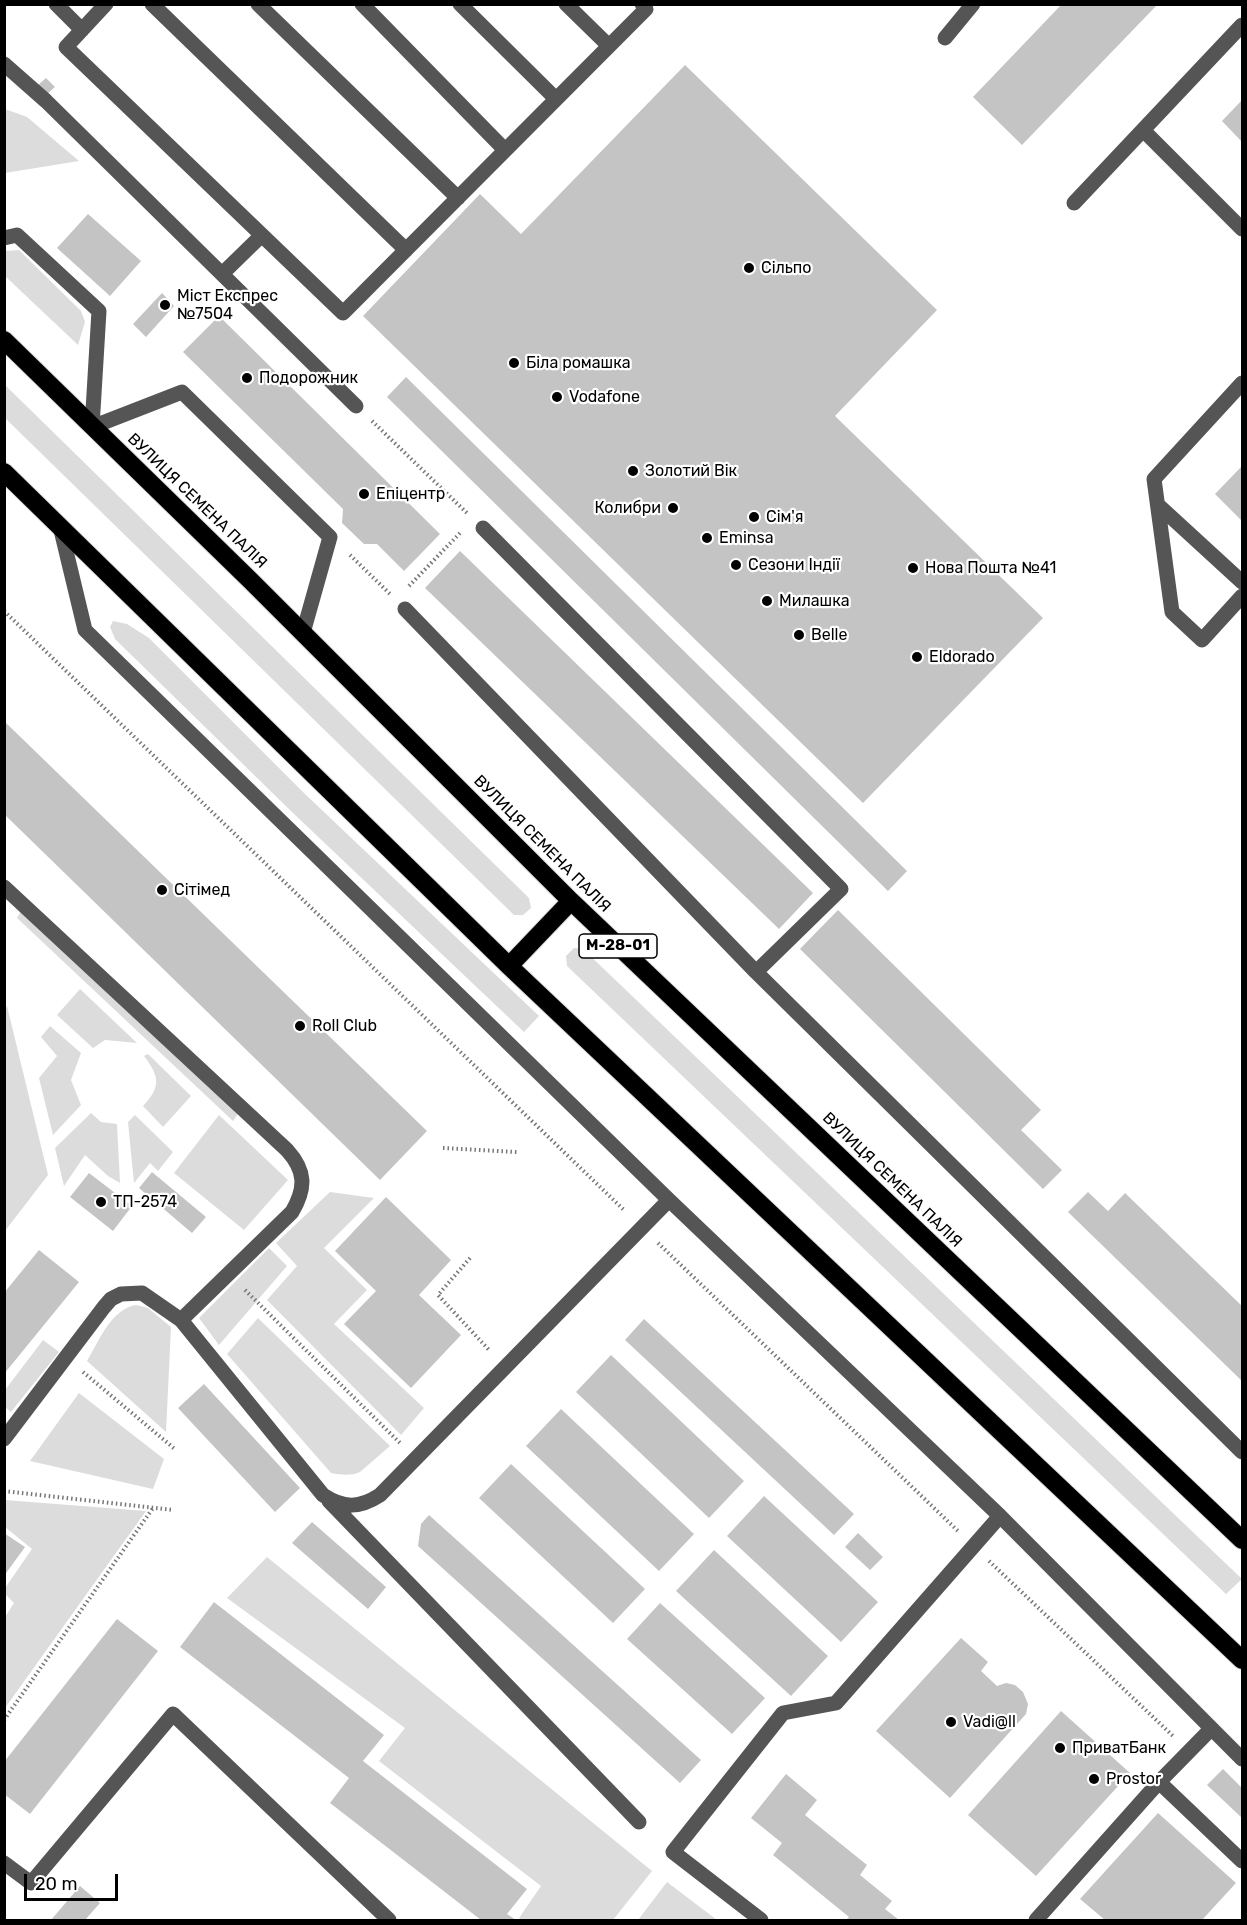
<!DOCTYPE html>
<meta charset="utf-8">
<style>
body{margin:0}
#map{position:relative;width:1247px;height:1925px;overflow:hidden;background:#fff;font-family:Rubik,sans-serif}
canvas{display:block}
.frame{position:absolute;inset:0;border:6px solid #000;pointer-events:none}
.scale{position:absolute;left:24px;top:1874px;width:94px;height:27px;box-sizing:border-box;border:3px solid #000;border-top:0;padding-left:8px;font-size:18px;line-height:21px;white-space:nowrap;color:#000;-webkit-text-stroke:4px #fff;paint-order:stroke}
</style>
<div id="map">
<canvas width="1247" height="1925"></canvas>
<div class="frame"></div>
<div class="scale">20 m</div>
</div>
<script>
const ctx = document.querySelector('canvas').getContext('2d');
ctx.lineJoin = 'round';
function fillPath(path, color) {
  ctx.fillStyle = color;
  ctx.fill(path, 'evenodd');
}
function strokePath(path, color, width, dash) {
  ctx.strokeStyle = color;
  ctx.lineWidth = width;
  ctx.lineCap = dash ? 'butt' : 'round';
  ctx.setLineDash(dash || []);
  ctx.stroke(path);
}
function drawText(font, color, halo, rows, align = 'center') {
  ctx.font = font + ' Rubik,sans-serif';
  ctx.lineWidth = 4.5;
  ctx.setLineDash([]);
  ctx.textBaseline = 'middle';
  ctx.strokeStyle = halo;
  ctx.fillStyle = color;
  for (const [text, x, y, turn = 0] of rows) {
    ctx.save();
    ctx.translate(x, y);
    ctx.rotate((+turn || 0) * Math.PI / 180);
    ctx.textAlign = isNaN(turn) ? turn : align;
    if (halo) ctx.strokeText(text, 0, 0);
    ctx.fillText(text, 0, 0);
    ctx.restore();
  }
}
const green = new Path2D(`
 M5,109L27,117L79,161L5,173Z
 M19,250L81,311L85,322L78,345L5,276V251Z
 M4,384L529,898L531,908L523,915H514L5,418Z
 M113,621L127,624L149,638L305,794L539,1016L524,1032L293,813L115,639L110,627Z
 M21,911L239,1112L233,1121L17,918Z
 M574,948L583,949L1242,1579L1226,1594L567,966L566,956Z
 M80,989L137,1043L105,1040L93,1048L57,1015Z
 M7,1006L48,1175L5,1231L4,1009Z
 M50,1026L81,1053L71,1080L81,1105L53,1135L39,1078L57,1056L41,1037Z
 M148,1054L191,1096L163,1127L143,1106C161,1087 160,1077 144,1056Z
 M91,1113L101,1122L117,1124L120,1183L108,1176L85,1155L64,1186L55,1148Z
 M135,1115L173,1152L158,1171L150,1163L134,1183L128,1122Z
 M219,1115L288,1180L244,1230L174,1173Z
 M330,1192L374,1198L324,1248L367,1290L334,1324L424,1408L401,1435L267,1300L297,1266L276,1243Z
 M269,1248L287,1266L219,1345L199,1318Z
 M136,1305L148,1308L171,1327L166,1432L87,1361C99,1341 111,1309 136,1305Z
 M258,1318L390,1446L360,1472C351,1476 341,1475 331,1473L227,1354Z
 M43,1340L59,1352L11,1412L5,1407V1390Z
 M79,1393L164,1459L153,1489L30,1461Z
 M5,1500L146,1511L5,1708V1617L14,1603L5,1594V1588L32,1549L5,1527Z
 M267,1557L652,1871L613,1920H523L519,1918L541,1886L379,1761L405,1728L227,1598Z
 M667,1882L717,1920H638Z`);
const building = new Path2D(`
 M1062,4H1158L1022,145L973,97Z
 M685,65L937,310L835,416L1043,618L863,803L363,316L480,194L521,234Z
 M46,78L55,87L47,94L38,85Z
 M1242,100V142L1222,121Z
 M88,214L141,261L110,296L57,248Z
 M162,293L174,306L146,337L133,324Z
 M219,316L440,534L404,571L377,544H364L342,523L343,509L183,352Z
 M406,377L907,871L888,891L387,397Z
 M1242,466V521L1215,494Z
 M460,551L813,893L779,929L425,588Z
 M4,721L427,1131L380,1180L4,814Z
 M838,910L1041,1110L1021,1130L1062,1170L1043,1189L800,949Z
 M152,1172L206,1217L192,1233L139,1188Z
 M89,1173L132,1206L113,1231L70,1197Z
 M1088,1192L1108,1211L1125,1193L1242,1306V1381L1068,1212Z
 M386,1197L451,1260L419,1295L461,1335L411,1388L344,1324L376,1291L335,1251Z
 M39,1250L79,1282L4,1374V1293Z
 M644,1319L854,1514L834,1535L625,1340Z
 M611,1355L744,1481L709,1518L576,1392Z
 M204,1384L300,1488L275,1512L178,1408Z
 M561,1409L694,1534L659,1571L526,1446Z
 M511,1464L645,1589L613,1623L479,1498Z
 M764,1496L878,1602L841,1642L727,1536Z
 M429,1515L701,1760L680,1783L418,1546L421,1524Z
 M312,1522L386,1587L368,1609L292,1543Z
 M4,1533L25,1547L4,1576Z
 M858,1533L883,1557L870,1570L845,1547Z
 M714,1550L828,1656L791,1696L676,1591Z
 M214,1602L384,1735L363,1761L527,1889L507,1914L516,1920H481L330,1803L349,1778L180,1647Z
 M660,1603L765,1698L732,1734L627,1639Z
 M117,1619L158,1651L30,1814L4,1794V1762Z
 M961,1638L988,1662L981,1671L997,1686L1006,1683L1015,1685L1023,1692L1028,1704L1026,1714L950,1798L876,1731Z
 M1061,1711L1130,1773L1036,1876L968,1815Z
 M1223,1769L1242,1788V1818L1207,1785Z
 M786,1774L817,1800L805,1815L867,1865L860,1875L892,1901L885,1909L899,1920H846L849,1917L773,1855L782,1843L751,1818Z
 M1158,1813L1236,1883L1202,1920H1105L1080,1899Z
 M80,1886L100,1903L85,1920H51Z`);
const path = new Path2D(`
 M372,421L468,514
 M350,555L390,594
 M409,586L460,533
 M4,611L625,1211
 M443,1148L517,1152
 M658,1243L958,1531
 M470,1258L438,1295L490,1351
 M245,1290L400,1443
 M83,1372L176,1450
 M4,1491L174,1510
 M989,1561L1173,1736
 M4,1720L153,1508`);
const minor = new Path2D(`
 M56,4L82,30
 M106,4L66,47L343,313L646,9L642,4
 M152,4L406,250
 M258,4L458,198
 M362,4L505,150
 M460,4L556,99
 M566,4L609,46
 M945,38L973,4
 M4,64L46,101L356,406
 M1143,130L1242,229
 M1074,203L1242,25
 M4,238L17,235L99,311L92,427L182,392L330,537L303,633
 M222,274L262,235
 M1242,383L1154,479L1172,612L1202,640L1242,596
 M1158,505L1242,582
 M60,526L85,630L669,1200L1000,1516L1242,1759
 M483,528L841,889L756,972
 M405,609L756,972L1242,1452
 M4,887L287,1150C306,1171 306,1188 292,1212L181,1320
 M4,1439L104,1307L111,1299L121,1294L142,1293L181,1320L323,1495C344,1509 360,1508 380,1495L669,1200
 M329,1501L639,1822
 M1159,1782L1242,1861
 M4,1863L31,1883L173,1714L389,1920
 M761,1920L673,1852L783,1713L836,1703L1000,1516
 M1036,1920L1159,1782L1211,1729`);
const highway = new Path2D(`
 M4,340L250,580L571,901L1242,1540
 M4,472L509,966L1242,1660
 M509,966L571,901`);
const markers = [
 [749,268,6,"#000"],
 [165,305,6,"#000"],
 [514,363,6,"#000"],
 [247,378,6,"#000"],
 [557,397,6,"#000"],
 [633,471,6,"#000"],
 [364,494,6,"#000"],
 [673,508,6,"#000"],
 [754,517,6,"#000"],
 [707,538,6,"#000"],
 [736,565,6,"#000"],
 [913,568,6,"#000"],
 [767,601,6,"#000"],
 [799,635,6,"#000"],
 [917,657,6,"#000"],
 [162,890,6,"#000"],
 [300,1026,6,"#000"],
 [101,1202,6,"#000"],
 [951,1722,6,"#000"],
 [1060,1748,6,"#000"],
 [1094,1779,6,"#000"]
];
const shields = [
 [618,946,78]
];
const shieldNames = [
 ["М-28-01",618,946]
];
const poiNames = [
 ["Сільпо",761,268],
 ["Міст Експрес",177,296],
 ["№7504",177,314],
 ["Біла ромашка",526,363],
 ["Подорожник",259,378],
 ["Vodafone",569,397],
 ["Золотий Вік",645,471],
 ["Епіцентр",376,494],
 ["Колибри",661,508,"right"],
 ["Сім'я",766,517],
 ["Eminsa",719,538],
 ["Сезони Індії",748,565],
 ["Нова Пошта №41",925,568],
 ["Милашка",779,601],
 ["Belle",811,635],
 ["Eldorado",929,657],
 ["Сітімед",174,890],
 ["Roll Club",312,1026],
 ["ТП-2574",113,1202],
 ["Vadi@ll",963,1722],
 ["ПриватБанк",1072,1748],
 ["Prostor",1106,1779]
];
const streetNames = [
 ["ВУЛИЦЯ СЕМЕНА ПАЛІЯ",197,501,44],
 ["ВУЛИЦЯ СЕМЕНА ПАЛІЯ",542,844,45],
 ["ВУЛИЦЯ СЕМЕНА ПАЛІЯ",892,1180,44]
];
fillPath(green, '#dcdcdc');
fillPath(building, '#c4c4c4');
strokePath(highway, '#dbdbdb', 20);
strokePath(path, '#777', 4, [1.5, 3]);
strokePath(minor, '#555', 15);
strokePath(highway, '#000', 18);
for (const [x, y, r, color] of markers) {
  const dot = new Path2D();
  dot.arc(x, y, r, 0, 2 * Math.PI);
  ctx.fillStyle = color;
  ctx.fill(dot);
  strokePath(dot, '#fff', 2);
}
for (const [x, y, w] of shields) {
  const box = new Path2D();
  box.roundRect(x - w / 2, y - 12, w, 24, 4.5);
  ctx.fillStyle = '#fff';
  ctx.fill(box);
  strokePath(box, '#000', 1.5);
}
drawText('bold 15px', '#000', null, shieldNames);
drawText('16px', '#000', '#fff', poiNames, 'left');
drawText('16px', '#000', '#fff', streetNames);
</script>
